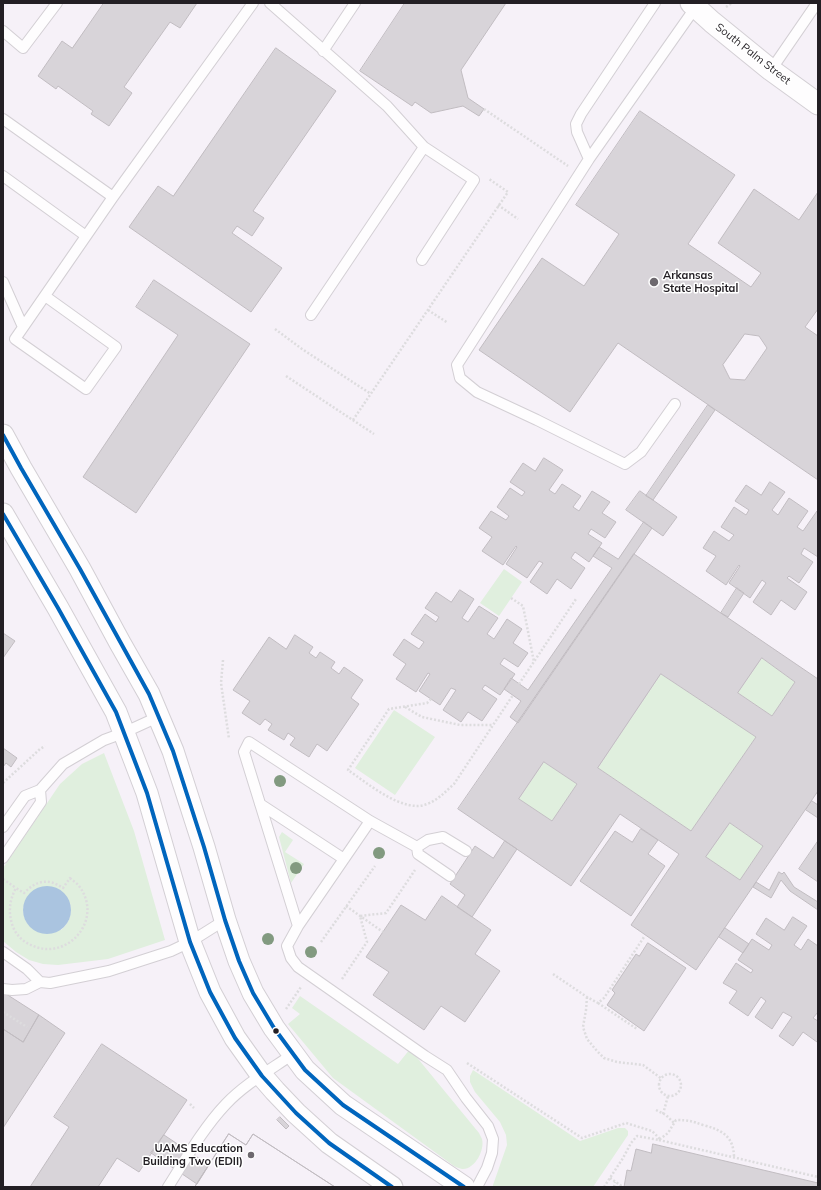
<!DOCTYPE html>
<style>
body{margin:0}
#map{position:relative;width:821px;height:1190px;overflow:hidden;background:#f6f1f8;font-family:Mulish,sans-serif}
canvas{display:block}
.frame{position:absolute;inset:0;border:4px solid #231f24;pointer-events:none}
</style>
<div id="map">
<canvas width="821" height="1190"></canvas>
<div class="frame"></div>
</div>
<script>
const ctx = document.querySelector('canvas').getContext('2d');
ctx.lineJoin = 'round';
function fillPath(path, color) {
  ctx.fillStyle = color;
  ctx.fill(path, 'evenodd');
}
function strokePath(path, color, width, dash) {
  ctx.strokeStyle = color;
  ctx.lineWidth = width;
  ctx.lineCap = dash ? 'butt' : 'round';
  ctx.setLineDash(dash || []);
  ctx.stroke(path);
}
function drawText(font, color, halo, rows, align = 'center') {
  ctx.font = font + ' Mulish,sans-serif';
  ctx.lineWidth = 3;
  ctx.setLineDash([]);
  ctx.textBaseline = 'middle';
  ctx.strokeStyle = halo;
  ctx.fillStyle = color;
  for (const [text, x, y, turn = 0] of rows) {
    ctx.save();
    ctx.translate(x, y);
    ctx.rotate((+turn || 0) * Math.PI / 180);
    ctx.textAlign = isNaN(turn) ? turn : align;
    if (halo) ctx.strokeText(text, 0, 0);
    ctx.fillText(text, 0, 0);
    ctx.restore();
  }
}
const green = new Path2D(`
 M504,569L522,582L499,616L480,603Z
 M762,658L795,682L772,716L738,693Z
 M661,674L756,737L691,831L598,768Z
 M394,710L435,737L395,795L355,768Z
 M104,753L134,831L165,940L108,959L58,965L43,964L29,960L16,952L3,941V868L60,784L82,764ZM70,903C72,914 70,922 61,930L27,923L24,916L23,907Z
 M544,762L577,784L552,821L519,799Z
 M730,823L763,846L740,880L706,857Z
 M282,832L293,840L285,852L304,864L291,883L279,837Z
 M300,996L398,1064L410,1049L479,1133C480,1135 481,1137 482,1139C485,1150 475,1169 463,1169C461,1169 456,1167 454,1166L333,1078L288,1024L300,1014L292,1008Z
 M473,1070L580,1141L618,1128H625L628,1131V1135L593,1187H493V1185L507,1145L506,1135L500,1122L475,1092L470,1082V1076Z`);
const water = new Path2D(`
 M23 910a24 24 0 1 1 48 0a24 24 0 1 1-48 0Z`);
const building = new Path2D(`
 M104,3H197L180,28L170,22L124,87L132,93L109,126L91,114L93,111L58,86L56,89L38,76L62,41L72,48Z
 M405,3H506L461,70L468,98L484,109L479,116L463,106L431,113L415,102L412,106L360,71Z
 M276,48L336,91L253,211L264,218L252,236L237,226L232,233L282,268L251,312L129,227L158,186L173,196Z
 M640,111L735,175L688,244L751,287L761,273L718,243L754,189L799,220L818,192V309L805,327L818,336V480L618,343L570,412L479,350L542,258L584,286L619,234L576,205ZM745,334L759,336L767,348L745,380L730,379L723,365Z
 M154,280L250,344L136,513L83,477L178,335L136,307Z
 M708,405L715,410L653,500L646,496Z
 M544,458L563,470L549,490L555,494L562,484L581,496L573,507L579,511L592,491L610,502L602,513L616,522L605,538L591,529L588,534L602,543L589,562L575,552L571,558L585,568L571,589L557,579L547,594L530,582L543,563L539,561L527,578L506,564L517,547L516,546L503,565L482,551L492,537L479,528L491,511L506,520L509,516L497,507L510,488L522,496L525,492L510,482L523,463L535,471Z
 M770,482L785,492L772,510L778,515L789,498L808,511L797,527L803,531L817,511L818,512V557L804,548L801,554L813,562L799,583L789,576L787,578L807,592L795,610L781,600L771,615L753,602L766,583L762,580L750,598L729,583L740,566L739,565L726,585L706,571L716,556L703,548L714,531L729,541L734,535L721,527L734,507L746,515L749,510L735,501L746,485L761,495Z
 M640,491L677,517L663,536L626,510Z
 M644,522L652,528L518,723L510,717L521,701L504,689L511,678L528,690L612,568L593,556L599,547L618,559Z
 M634,554L818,679V791L696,970L631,925L679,854L620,814L571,886L458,809ZM762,658L795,682L772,716L738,693ZM661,674L756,737L691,831L598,768ZM544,762L577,784L552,821L519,799ZM730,823L763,846L740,880L706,857Z
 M737,588L744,593L728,617L721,613Z
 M460,590L474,599L462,618L468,622L479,606L498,618L487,634L494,639L507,619L522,629L513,643L528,653L518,667L504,658L500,664L515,674L500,695L485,685L482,689L497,699L482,721L468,712L461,722L443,710L456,690L451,688L440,705L419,691L430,674L428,673L416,692L396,679L406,664L393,655L404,639L419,649L424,642L411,634L425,614L436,622L439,617L425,608L436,592L451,602Z
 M3,633L15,641L3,658Z
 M295,635L313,647L309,653L316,658L320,652L335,662L331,668L339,674L344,667L363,680L351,698L359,704L327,751L317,744L309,757L290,745L295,738L288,733L284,740L268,730L272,724L265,719L260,725L242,713L250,701L233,690L269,637L286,649Z
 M3,748L17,758L11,767L6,763L3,767Z
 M812,801L818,805V818L806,810Z
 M641,829L658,840L648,854L665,866L631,916L580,881L615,831L632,842Z
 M505,841L517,849L472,917L457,907L465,895L450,884L475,846L493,858Z
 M818,841V882L799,869Z
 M779,872L782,874L784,872L794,887L818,902V910L790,891L781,880L771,898L753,887L756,882L769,890Z
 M442,896L491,930L475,954L500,971L465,1022L441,1006L424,1030L373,995L389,972L366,957L401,905L425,920Z
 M793,917L807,926L794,945L801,950L808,939L818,946V1012L813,1018L818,1021V1041L817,1042L803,1032L793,1046L779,1036L792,1017L783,1012L772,1029L755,1017L766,1001L761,997L748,1016L729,1003L737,991L723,983L736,963L751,973L753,970L738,960L752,939L769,950L772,945L756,934L766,918L784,930Z
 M725,928L749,944L743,953L719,937Z
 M648,943L686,968L644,1031L607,1005L615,993L612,990L636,954L639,956Z
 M3,992L39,1015L23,1042L3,1029Z
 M39,1015L65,1033L3,1128V1029L23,1042Z
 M102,1044L187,1100L139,1172L117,1158L98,1187H30L69,1127L54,1117Z
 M280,1117L289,1126L286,1129L277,1120Z
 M229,1134L246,1145L253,1134L335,1187H195Z
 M229,1134L246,1145L253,1134L335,1187H195Z
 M164,1135L209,1165L197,1184L151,1153Z
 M653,1144L818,1183V1187H624L627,1170L631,1171L636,1149L651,1153Z`);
const path = new Path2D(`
 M726,7L732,3
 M484,109L568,166
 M498,205L518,219
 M428,310L448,323
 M275,329L302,349L371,394
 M286,376L374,434
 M353,420L508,192L489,179
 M511,598L523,606L534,662
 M223,660L221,683L229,739
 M519,684L576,599
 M431,699L427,703L389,709L348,770C367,783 404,814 427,804C438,800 445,792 454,784L513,695
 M405,707L422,717L460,725H492
 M3,783L40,749L45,746
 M70,878C73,881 77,883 79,886C105,920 66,964 29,944C22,941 16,934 13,927C8,913 9,901 16,888L24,893C37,880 48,878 63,888Z
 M3,879L16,888
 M346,906L383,932
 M321,942L375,866
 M553,974L587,997L598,1003L604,998L644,937
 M342,979L367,942L360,916L386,913L415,870
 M587,997L586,1010L583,1027L587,1039L597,1051L604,1058L617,1062L643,1065L662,1079
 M598,1003L637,1029
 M286,1009L301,987
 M3,1012L27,1027
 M467,1063L582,1138L626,1123L652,1131L660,1139
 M659 1085a11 11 0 1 1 22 0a11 11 0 1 1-22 0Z
 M190,1104L194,1108
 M656,1110L666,1115L674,1123
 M663,1114L668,1096
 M659,1140L818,1177
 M610,1178L623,1187
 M604,1187L623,1158L631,1143L637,1136L659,1140L668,1133L676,1120C688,1120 692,1121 703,1125C722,1130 734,1136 734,1158
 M614,1187L615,1182`);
const service = new Path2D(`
 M270,3L387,106L424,147L311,315
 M3,31L23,48L57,3
 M323,51L355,3
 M771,70L817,3
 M3,119L113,197
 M589,159L577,132L576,124L581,114L655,3
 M3,176L86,236
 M422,260L474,180L424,147
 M3,282L23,327
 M45,296L116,347L86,389L15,339L113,197L253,3
 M675,404L641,452L625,464L537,420L477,392L460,378L457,365L589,159L695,8
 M260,804L344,859
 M370,821L298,926L287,946L291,958L298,967L425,1056L447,1070L466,1098L488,1126L493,1139L492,1153L487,1168L477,1187
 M3,827L25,796L40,790L63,764L104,740L123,733L158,717
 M417,847L428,840L443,837L466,851
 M417,847L418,854L450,876
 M3,858L41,802L40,790
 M298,926L244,752L249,742L370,821L417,847
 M3,952L27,969L40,982
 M3,989L12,990L26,989L40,982L50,983L109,971L171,951L190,942L225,920
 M168,1187C185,1160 204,1127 226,1104C245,1084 270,1070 293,1054`);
const minor = new Path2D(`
 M691,3L712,22L771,70L818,104
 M3,435L21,468L80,569L120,643L149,694L173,751L204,847L225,920L239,961L253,993L274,1028L305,1070L343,1105L464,1187
 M3,514L58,608L116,712L147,793L190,942L210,992L235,1038L262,1076L275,1091L296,1113L329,1143L392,1187`);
const bus1 = new Path2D(`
 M3,435L21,468L80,569L149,694L173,751L204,847L225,920L239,961L253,993L274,1028L305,1070L343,1105L464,1187
 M3,514L58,608L116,712L147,793L190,942L210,992L235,1038L262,1076L296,1113L329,1143L392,1187`);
const trees = [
 [280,781],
 [379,853],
 [296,868],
 [268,939],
 [311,952]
];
const markers = [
 [654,282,5,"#6d686e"],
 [276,1031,3.5,"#231f24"],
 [251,1155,4,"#6d686e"]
];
const streetNames = [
 ["South Palm Street",753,54,38]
];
const poiNames = [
 ["Arkansas",663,276],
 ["State Hospital",663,289],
 ["UAMS Education",243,1149,"right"],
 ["Building Two (EDII)",243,1162,"right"]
];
fillPath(green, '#e0efde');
fillPath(water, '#aac4e0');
fillPath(building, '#d8d4d9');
strokePath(building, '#c1bcc1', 1);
strokePath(service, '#d3cfd4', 12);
strokePath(minor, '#d3cfd4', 23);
strokePath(path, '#dddcde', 2.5, [2, 2]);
strokePath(service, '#fefdfe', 10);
strokePath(minor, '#fefdfe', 21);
strokePath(bus1, '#0065bd', 4);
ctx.fillStyle = '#829a80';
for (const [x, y] of trees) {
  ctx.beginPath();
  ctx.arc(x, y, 6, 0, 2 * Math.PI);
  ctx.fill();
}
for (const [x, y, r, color] of markers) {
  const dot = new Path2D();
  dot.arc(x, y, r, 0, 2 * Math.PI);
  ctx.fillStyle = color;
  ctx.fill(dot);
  strokePath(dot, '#fff', 1.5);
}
drawText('11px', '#231f24', '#fff', streetNames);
drawText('bold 11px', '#231f24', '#fff', poiNames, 'left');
</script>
